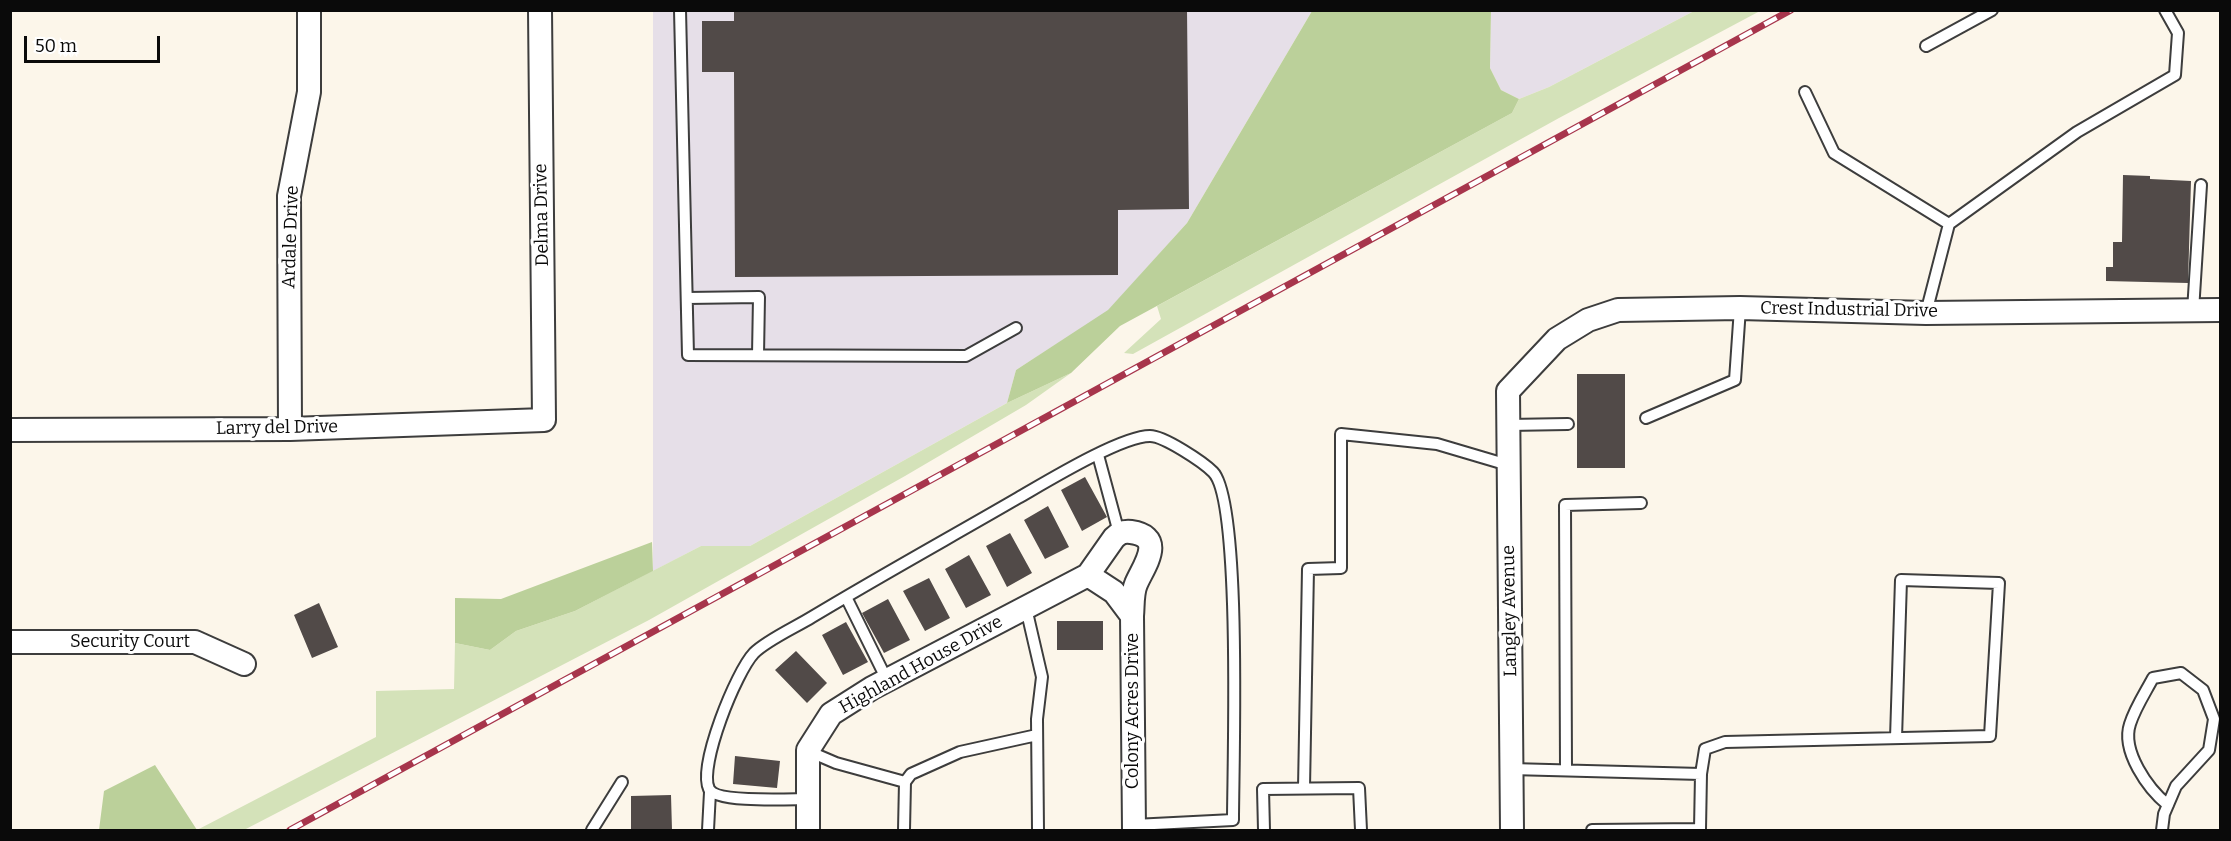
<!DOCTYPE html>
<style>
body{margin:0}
#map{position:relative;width:2231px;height:841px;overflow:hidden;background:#fcf6ea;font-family:Bitter,serif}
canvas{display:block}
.frame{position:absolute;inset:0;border:12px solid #0a0a0a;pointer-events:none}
.scale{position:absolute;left:24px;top:36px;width:136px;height:27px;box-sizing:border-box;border:3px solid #0a0a0a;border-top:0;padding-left:8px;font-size:18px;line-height:21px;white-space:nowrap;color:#0a0a0a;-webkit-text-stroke:4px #fff;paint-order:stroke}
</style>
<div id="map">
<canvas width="2231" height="841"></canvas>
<div class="frame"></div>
<div class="scale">50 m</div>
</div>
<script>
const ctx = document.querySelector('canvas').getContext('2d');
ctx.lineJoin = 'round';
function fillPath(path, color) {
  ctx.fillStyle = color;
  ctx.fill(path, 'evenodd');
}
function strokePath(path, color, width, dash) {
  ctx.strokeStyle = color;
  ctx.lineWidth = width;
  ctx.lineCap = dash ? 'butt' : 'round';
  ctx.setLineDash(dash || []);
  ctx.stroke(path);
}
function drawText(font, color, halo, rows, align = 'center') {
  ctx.font = font + ' Bitter,serif';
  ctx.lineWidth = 6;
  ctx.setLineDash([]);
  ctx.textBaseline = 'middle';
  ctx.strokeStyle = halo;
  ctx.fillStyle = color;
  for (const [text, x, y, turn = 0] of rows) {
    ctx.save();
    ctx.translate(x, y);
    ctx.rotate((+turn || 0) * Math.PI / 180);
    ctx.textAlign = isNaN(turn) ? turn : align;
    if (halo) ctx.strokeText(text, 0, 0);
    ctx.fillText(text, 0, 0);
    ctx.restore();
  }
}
const industrial = new Path2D(`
 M653,11H1312L1187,223L1108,311L1016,370L1007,403L750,546H701L653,571Z
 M1491,11H1694L1549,87L1519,99L1501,90L1490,68Z`);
const green = new Path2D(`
 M1694,11H1760L1559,118L1133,354L1124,353L1161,319L1157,306L1512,113L1519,99L1549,87Z
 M1071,373L1026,405L905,476L649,620L244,830H197L376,737V691L454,689L455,643L490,650L516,631L575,611L701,546H750L1007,403Z`);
const forest = new Path2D(`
 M1312,11H1491L1490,68L1501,90L1519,99L1512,113L1120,326L1071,373L1007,403L1016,370L1108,310L1187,223Z
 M652,542L653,571L575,611L516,631L490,650L455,643V598L501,599Z
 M155,765L197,830H99L104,791Z`);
const building = new Path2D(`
 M734,10H1187L1189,209L1118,210V275L735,277L734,72H702V21H734Z
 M2123,175L2150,176V179L2191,181L2188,283L2106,281V267H2113V242H2122Z
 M1577,374H1625V468H1577Z
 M1085,477L1107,517L1082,531L1061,490Z
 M1048,506L1069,547L1045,559L1024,520Z
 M1010,533L1032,573L1007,587L986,546Z
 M969,555L991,595L966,608L945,569Z
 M929,578L950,618L925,631L903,591Z
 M888,599L910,640L884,653L862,613Z
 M319,603L338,647L312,658L294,615Z
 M1057,621H1103V650H1057Z
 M846,622L868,662L843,675L822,635Z
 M796,651L827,683L807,703L775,670Z
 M735,756L780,761L777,788L733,784Z
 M671,795L672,830H631V796Z`);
const service = new Path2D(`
 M680,10L688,355L966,356L1016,328
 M1926,46L1992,10
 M1805,92L1834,153L1949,224
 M687,298L759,297L758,355
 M2193,311L2201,185
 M1926,313L1949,224L2077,132L2175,75L2178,33L2165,10
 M1646,418L1735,380L1740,308
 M1508,425L1568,424
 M1098,455L1119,533
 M846,597L887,680
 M1026,608L1042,677L1037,719L1038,830
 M808,751L836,763L905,782
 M1511,769L1701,774L1700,829L1592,830
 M1566,770L1565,505L1641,503
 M1701,774L1705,749L1725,742C1813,740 1901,738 1990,736L1999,583L1901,580L1896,738
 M1304,788L1308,569L1341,568V434L1437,444L1508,465
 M807,799C790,799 716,803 709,789C698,766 736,672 754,653C767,640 796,627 812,617C880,576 949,538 1018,498C1046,482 1121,436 1150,436C1164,436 1203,462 1213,472C1242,501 1233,768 1233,820L1134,825
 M592,830L622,782
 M708,830L710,792
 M904,830L905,782L911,774L960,752L1037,735
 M1264,830L1263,789L1359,788L1361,830
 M2162,830L2164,814L2176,786L2209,750L2214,719L2203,690L2181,673L2153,678C2145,693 2135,708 2130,724C2121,751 2148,789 2168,805`);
const minor = new Path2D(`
 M290,429L289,196L309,92V10
 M10,430L290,429L544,420L540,10
 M1088,575L1114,592L1132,616L1134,830
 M10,642H195L244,664
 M808,830V750L831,714L872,688L1088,575L1114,538C1119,533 1123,531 1131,532C1167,537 1143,567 1136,584C1132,593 1133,606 1132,616
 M1512,830L1508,391L1557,339L1588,320L1618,310L1740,308L1926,313L2220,310`);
const rail = new Path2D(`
 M290,830L1791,10`);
const streetNames = [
 ["Delma Drive",542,215,-91],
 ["Ardale Drive",291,237,-88],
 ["Crest Industrial Drive",1849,310,1],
 ["Larry del Drive",277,428,-1],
 ["Langley Avenue",1510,611,-91],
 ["Security Court",130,642],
 ["Highland House Drive",921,665,-29],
 ["Colony Acres Drive",1133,711,-90]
];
fillPath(industrial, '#e6dfe8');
fillPath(green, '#d4e2b9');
fillPath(forest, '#bbd09a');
fillPath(building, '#514a48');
strokePath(service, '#3d3d3d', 14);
strokePath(minor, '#3d3d3d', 26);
strokePath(service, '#fff', 10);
strokePath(minor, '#fff', 22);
strokePath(rail, '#a7354c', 7);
strokePath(rail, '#fff', 4.5, [14]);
drawText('18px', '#0a0a0a', '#fff', streetNames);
</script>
